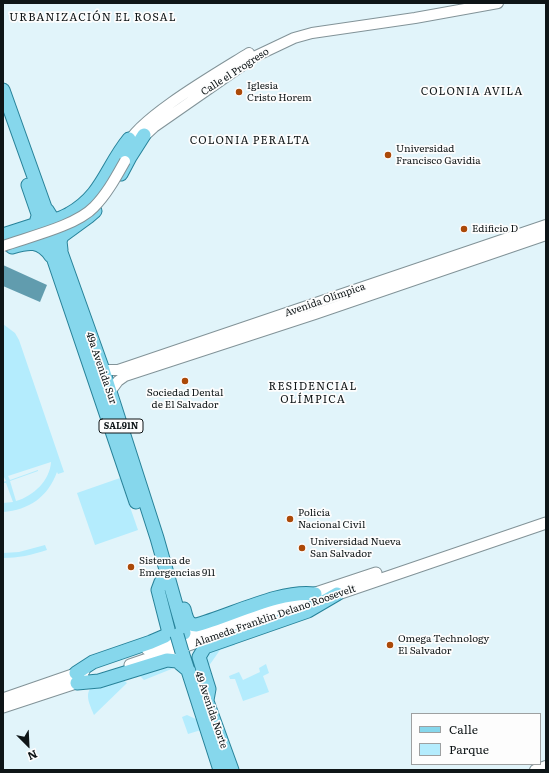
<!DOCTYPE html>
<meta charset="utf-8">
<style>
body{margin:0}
#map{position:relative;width:549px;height:773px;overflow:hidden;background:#e1f4fa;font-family:Literata,serif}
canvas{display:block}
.frame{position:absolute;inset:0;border:4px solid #0e1517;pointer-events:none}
.legend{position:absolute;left:411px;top:713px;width:130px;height:52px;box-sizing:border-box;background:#fdfdfd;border:1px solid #9da0a1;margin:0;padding:5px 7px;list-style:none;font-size:12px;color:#0e1517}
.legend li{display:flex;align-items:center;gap:8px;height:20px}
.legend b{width:20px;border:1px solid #9da0a1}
.north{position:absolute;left:8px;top:725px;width:40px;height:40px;-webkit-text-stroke:3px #fdfdfd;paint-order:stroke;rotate:156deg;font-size:11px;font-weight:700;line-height:16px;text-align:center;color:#0e1517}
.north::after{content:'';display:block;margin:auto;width:14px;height:18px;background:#0e1517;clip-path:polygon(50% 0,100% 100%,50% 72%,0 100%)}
</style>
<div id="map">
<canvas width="549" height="773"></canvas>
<div class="frame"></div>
<ul class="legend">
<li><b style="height:5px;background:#86d7ec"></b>Calle</li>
<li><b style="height:11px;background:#b4ecfd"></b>Parque</li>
</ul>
<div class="north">N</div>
</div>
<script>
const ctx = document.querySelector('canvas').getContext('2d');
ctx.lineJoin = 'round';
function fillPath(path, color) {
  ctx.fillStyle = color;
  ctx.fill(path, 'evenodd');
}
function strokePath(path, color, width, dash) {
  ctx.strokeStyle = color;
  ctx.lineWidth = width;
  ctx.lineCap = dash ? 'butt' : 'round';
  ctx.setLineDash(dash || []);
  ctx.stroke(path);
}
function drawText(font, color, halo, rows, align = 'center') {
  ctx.font = font + ' Literata,serif';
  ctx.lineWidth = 3.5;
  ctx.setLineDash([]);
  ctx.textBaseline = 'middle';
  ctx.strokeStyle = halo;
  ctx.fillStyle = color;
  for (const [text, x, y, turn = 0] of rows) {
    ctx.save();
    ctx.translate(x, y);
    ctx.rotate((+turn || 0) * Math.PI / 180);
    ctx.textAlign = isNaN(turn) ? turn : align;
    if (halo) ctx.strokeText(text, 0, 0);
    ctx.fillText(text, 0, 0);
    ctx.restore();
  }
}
const green = new Path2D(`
 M3,324L15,333L19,340L64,472L58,474L57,472C48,497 29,510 3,512V503L13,502L6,483H3V482L6,481L4,477L3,478ZM51,462C50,480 34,496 16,501L10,481L38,471V470L10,480L8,476Z
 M120,478L138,530L95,545L77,493Z
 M45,545L47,550C32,555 18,558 3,558V553L19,552Z
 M234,641L235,645L220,650L206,670L204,653Z
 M168,662L179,666L144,680L136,672Z
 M266,664L269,673L263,676L269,692L243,701L235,679H230L229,676L239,672L243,680L260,672L259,668Z
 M120,677L127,683L94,715C91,707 84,695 91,688Z
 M187,715L198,720L201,730L188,734L182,717Z`);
const water = new Path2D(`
 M3,265L47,285L40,302L3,286Z`);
const tertiary = new Path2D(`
 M140,140L154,127L256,56L294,38L312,33L415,18L498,3
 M127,145C138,118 222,70 249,53
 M103,370H118L127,367L546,225
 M110,392L118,381L125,376L315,314L546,235
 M535,770L546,766`);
const secondary = new Path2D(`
 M329,597L546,523
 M147,649L376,573
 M130,665L299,607
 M3,699L84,671
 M3,707L85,680`);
const primary = new Path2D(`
 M3,90L103,370L157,538L184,633
 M121,174L130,157L144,135
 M28,185L55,263L136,502
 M47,210L52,218C58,221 63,217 69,214C103,195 106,167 129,139
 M3,235L34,225L36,223L38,216
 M12,247C29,242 40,240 51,256
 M61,250L60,241L62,236L88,217L95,211
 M184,609C186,616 187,625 196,625C230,616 281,589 315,594
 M182,652L220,770
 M76,673L93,662L151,642L165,636L168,633V629L158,590L161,582
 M77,683L99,681L167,660L177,661L189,671
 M204,693L232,770
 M207,700L209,689L199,657L205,647L308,611L337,594`);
const tertiaryBridge = new Path2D(`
 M3,246C28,237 76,226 94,207C107,194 116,177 125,161`);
const primaryBridge = new Path2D(`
 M177,635L182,652`);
const markers = [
 [239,92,4,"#ab4908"],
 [388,155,4,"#ab4908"],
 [464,229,4,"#ab4908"],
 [185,381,4,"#ab4908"],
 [290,519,4,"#ab4908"],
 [302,548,4,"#ab4908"],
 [131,567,4,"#ab4908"],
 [390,645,4,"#ab4908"]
];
const shields = [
 [121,426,44]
];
const shieldNames = [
 ["SAL91N",121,426]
];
const streetNames = [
 ["Calle el Progreso",235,72,-33],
 ["Avenida Olímpica",325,300,-19],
 ["49a Avenida Sur",101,368,71],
 ["Alameda Franklin Delano Roosevelt",275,616,-19],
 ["49 Avenida Norte",211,710,71]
];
const poiNames = [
 ["Iglesia",247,86],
 ["Cristo Horem",247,98],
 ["Universidad",396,149],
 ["Francisco Gavidia",396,161],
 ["Edificio D",472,229],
 ["Sociedad Dental",185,393,"center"],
 ["de El Salvador",185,405,"center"],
 ["Policía",298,513],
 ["Nacional Civil",298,525],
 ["Universidad Nueva",310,542],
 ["San Salvador",310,554],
 ["Sistema de",139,561],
 ["Emergencias 911",139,573],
 ["Omega Technology",398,639],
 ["El Salvador",398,651]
];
const neighbourhoodNames = [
 ["URBANIZACIÓN EL ROSAL",93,18],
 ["COLONIA AVILA",472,92],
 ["COLONIA PERALTA",250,141],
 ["RESIDENCIAL",313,387],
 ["OLÍMPICA",313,400]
];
fillPath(green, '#b4ecfd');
fillPath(water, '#619cae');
strokePath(tertiary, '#829398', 12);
strokePath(secondary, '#829398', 13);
strokePath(primary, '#278299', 15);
strokePath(tertiary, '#fff', 10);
strokePath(secondary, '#fff', 11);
strokePath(primary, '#86d7ec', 13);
strokePath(tertiaryBridge, '#829398', 12, []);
strokePath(primaryBridge, '#278299', 15, []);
strokePath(tertiaryBridge, '#fff', 10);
strokePath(primaryBridge, '#86d7ec', 13);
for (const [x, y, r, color] of markers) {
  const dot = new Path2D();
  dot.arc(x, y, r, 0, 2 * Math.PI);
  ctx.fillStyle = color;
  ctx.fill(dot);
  strokePath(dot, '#fdfdfd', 1.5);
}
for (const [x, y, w] of shields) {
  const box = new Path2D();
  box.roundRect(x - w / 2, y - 7, w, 14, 3);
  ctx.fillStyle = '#fdfdfd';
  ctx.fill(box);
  strokePath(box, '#0e1517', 1);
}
drawText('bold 9px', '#0e1517', null, shieldNames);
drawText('10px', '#0e1517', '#fdfdfd', streetNames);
drawText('10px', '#0e1517', '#fdfdfd', poiNames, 'left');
ctx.letterSpacing = '1px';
drawText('11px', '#0e1517', '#fdfdfd', neighbourhoodNames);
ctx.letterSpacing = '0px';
</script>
